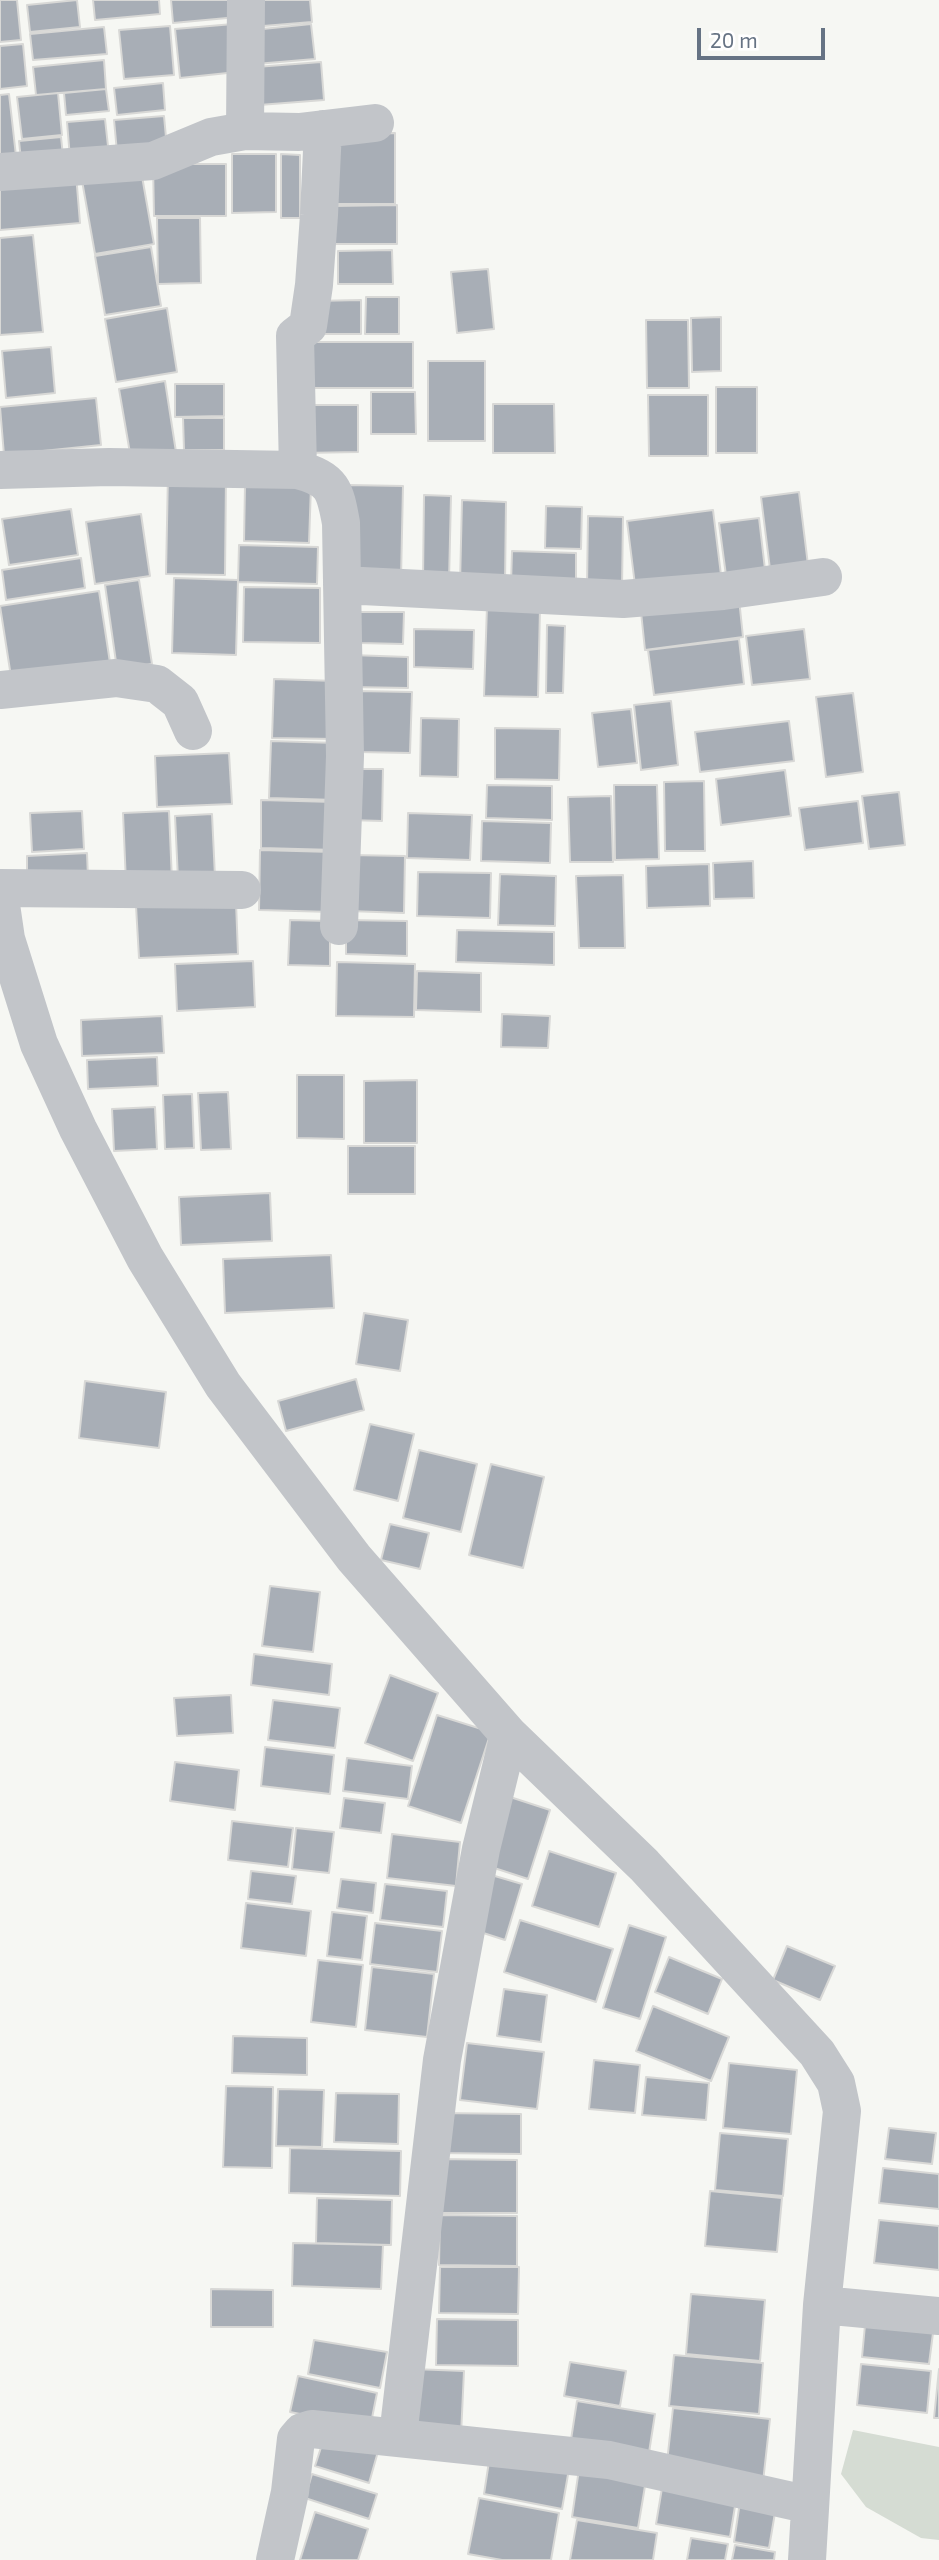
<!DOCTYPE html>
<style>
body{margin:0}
#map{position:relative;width:939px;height:2560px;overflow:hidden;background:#f6f7f3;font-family:"Exo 2",sans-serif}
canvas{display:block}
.scale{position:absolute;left:697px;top:28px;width:128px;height:32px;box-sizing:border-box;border:4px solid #667384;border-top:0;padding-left:9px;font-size:21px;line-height:24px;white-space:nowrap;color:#667384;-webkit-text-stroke:5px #fff;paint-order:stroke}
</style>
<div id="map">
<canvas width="939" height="2560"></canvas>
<div class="scale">20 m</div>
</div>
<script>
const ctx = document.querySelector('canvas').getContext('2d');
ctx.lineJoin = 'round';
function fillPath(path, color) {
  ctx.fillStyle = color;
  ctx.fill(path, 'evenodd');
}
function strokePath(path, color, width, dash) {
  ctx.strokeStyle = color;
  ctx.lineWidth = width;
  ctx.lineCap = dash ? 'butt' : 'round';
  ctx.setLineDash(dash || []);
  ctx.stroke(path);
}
const green = new Path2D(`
 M853,2430L939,2447V2540L921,2538L866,2507L841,2474Z`);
const building = new Path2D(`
 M0,0H17L21,40L0,42Z
 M77,0L80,27L30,32L27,5Z
 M93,0H159L160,14L95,20Z
 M171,0H237L238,17L173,23Z
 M249,0H310L312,22L251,27Z
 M233,24L237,72L180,78L175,29Z
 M311,24L315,59L256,64L253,30Z
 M170,26L174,75L124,79L119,30Z
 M104,27L107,54L33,60L30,34Z
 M23,44L27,86L0,89V46Z
 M104,60L106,89L36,95L33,67Z
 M321,62L324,100L259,105L256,67Z
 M163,83L165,110L117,115L114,88Z
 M106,89L109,111L66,115L64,93Z
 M58,93L62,135L22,139L17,97Z
 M9,94L16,156L0,157V95Z
 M164,116L167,148L117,152L114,120Z
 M105,119L109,155L70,158L67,122Z
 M395,133V204H330L329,134Z
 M61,137L63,156L21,160L19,141Z
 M232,154H276V212L232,213Z
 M281,154L300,155V218H281Z
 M153,164H226V216H154Z
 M140,165L154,244L95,254L81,175Z
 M76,174L80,223L0,230V182Z
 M397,205V244H333V206Z
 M157,218H200L201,283L158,284Z
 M33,235L43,332L0,335V238Z
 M151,247L161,306L105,315L95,256Z
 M392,250L393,284H338V251Z
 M488,269L494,329L457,333L451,272Z
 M366,297H399V334H365Z
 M361,300V334H314V301Z
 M167,308L177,372L116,382L105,319Z
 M721,317V371L692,372L691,318Z
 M646,320H688L689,388H647Z
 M302,342H413V388H303Z
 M51,347L55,393L6,398L2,351Z
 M428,361H485V441H428Z
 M165,381L176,452L131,459L119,389Z
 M175,384H224V416L175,417Z
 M716,387H757V453H716Z
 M371,392H415L416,434H371Z
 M648,395H708V456H649Z
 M96,398L101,445L4,455L0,407Z
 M493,404H554L555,453H493Z
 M302,405H358V452L303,453Z
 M183,418H224V450H184Z
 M168,473L226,475L225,575L166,574Z
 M245,485L311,486L309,543L244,541Z
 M348,485L403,486L401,579L346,578Z
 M799,492L809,573L771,577L761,497Z
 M424,495L451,496L449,581L423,580Z
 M462,500L506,502L505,584H460Z
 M546,506L582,507L581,549L545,548Z
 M71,509L78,555L9,565L2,519Z
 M713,510L722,583L636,593L627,521Z
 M141,514L150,576L95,584L86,522Z
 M588,516L623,517L622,588L587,587Z
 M759,518L766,578L727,583L719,523Z
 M239,545L318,547L317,584L238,582Z
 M512,551L576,553V585L511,584Z
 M81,558L85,588L6,600L2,570Z
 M174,578L238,580L236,655L172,653Z
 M139,580L152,664L117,669L105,585Z
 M244,587L320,588V643L243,642Z
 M99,591L111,669L12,683L0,606Z
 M739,599L743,637L645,650L641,612Z
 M487,606L540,608L538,697L484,696Z
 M360,612H404L403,644L360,643Z
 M547,625L565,626L563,693H546Z
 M414,629L474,630L473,669L414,667Z
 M804,629L810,679L752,685L746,636Z
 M739,639L744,684L654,695L648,650Z
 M351,655L408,657V688L350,687Z
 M274,679L336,681L334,739L272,738Z
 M358,691L412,692L410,753L358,752Z
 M853,693L863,772L826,777L816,697Z
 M671,701L678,765L641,770L634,705Z
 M631,709L637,763L598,767L592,713Z
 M421,718L459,719L458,777L420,776Z
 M789,721L794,761L700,772L695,732Z
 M495,728L560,729L559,780L495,779Z
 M271,741L337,743L335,800L269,798Z
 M229,753L232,804L157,807L155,756Z
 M349,769H383L382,821L348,820Z
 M785,770L791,816L721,825L716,779Z
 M704,781L705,851H665L664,782Z
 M487,785L552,786V820L486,818Z
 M614,785H657L659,859L615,860Z
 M899,792L905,845L869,849L862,796Z
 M611,796L613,862H570L568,797Z
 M261,800L335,802V850L261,848Z
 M858,801L863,843L805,850L799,808Z
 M82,811L84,849L32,852L30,813Z
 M169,811L172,881L126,883L123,813Z
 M408,813L472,815L470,860L407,858Z
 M212,814L215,877L178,879L175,816Z
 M482,821L551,823L550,863L481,861Z
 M260,850L333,852L332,912L259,910Z
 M87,853L88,878L27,880V856Z
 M350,855L405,856L404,913L349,911Z
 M753,861L754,898L714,899L713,863Z
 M709,864L710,906L647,908L646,866Z
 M418,872L491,873L490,918L417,916Z
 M500,874L556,876L555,926L498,925Z
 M623,875L625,948H579L576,876Z
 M236,902L238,954L139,958L136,906Z
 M290,920L330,921V966L288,965Z
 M346,920L407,921V956L346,954Z
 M457,930L554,932V965L456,962Z
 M253,961L255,1007L177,1011L175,964Z
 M337,962L415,964L414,1017L336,1016Z
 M417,971L481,973V1012L416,1010Z
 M502,1014L550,1016L548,1048L501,1047Z
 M162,1016L164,1053L82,1056L81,1020Z
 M157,1057L158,1086L88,1089L87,1060Z
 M297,1075H344V1139L297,1138Z
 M417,1080V1143H364V1081Z
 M228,1092L231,1149L201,1150L198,1093Z
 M192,1094L194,1148L165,1149L163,1095Z
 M155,1107L157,1149L114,1151L112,1109Z
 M348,1146H415V1194H348Z
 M270,1193L272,1241L181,1245L179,1197Z
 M331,1255L334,1308L225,1313L223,1259Z
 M364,1313L408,1320L400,1371L356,1364Z
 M356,1379L364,1410L286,1431L278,1401Z
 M85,1381L166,1392L159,1448L79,1438Z
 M370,1424L414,1434L398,1501L354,1490Z
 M419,1450L477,1464L461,1532L403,1518Z
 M491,1464L544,1477L523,1568L469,1555Z
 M390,1524L429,1533L420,1569L381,1560Z
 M270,1586L320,1592L313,1652L262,1646Z
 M254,1654L332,1664L329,1695L251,1685Z
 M390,1675L438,1693L413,1761L365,1743Z
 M231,1695L233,1733L177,1736L174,1698Z
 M273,1700L340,1708L335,1748L268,1740Z
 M437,1715L491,1732L461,1823L408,1806Z
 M265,1747L334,1755L330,1794L261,1786Z
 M347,1758L412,1766L408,1799L343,1791Z
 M175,1762L239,1770L235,1810L170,1801Z
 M504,1795L550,1810L528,1879L482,1864Z
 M344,1798L385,1803L381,1833L340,1828Z
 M232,1821L293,1828L288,1867L228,1860Z
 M296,1828L334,1832L329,1873L292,1869Z
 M392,1834L460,1842L456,1886L387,1878Z
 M549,1851L616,1873L599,1927L532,1906Z
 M251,1871L296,1876L292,1904L248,1899Z
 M488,1874L522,1884L505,1940L471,1929Z
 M341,1879L376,1883L373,1913L337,1908Z
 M385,1884L447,1891L443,1927L380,1920Z
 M246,1903L311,1911L306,1956L241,1948Z
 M332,1912L367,1916L362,1960L327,1956Z
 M520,1920L613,1949L596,2002L504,1972Z
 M375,1923L442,1931L437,1972L370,1964Z
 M629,1925L666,1937L640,2019L603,2008Z
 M787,1946L835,1966L820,2000L773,1980Z
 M669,1957L722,1979L708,2014L655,1992Z
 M318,1960L363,1965L356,2027L311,2022Z
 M372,1967L434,1974L427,2037L365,2030Z
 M504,1989L547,1995L541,2042L497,2036Z
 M653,2006L729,2037L711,2081L636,2051Z
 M233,2036L307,2038V2075L232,2073Z
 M467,2043L544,2052L537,2109L460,2100Z
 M594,2060L640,2065L635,2113L589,2109Z
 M729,2063L797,2070L791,2134L723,2128Z
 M646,2077L709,2083L706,2120L642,2115Z
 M226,2086L273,2087L272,2168L223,2167Z
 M278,2089L324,2090L322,2147L276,2146Z
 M336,2093L399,2094L398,2144L334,2142Z
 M439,2113L521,2114V2154L439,2153Z
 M889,2128L936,2133L932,2164L885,2159Z
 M720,2133L788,2139L783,2196L715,2190Z
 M290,2148L401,2151L400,2196L289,2193Z
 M436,2159L517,2160V2213H436Z
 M883,2168L939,2174V2209L879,2203Z
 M710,2191L782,2198L777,2252L705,2246Z
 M317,2198L392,2200L391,2245L316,2243Z
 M440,2215L517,2216V2266L439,2265Z
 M879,2220L939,2226V2270L874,2263Z
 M293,2243L383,2245L381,2289L292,2286Z
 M440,2267H519L518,2314L439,2313Z
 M211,2289L273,2290V2327H211Z
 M691,2294L765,2300L760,2361L686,2354Z
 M437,2319L518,2320V2366L436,2365Z
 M865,2325L933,2333L929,2364L862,2357Z
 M314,2340L387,2352L380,2388L308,2374Z
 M674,2355L763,2363L759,2414L669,2406Z
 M570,2362L626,2371L620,2406L564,2396Z
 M861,2364L931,2371L927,2413L857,2405Z
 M413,2369L464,2371L461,2435L411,2434Z
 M939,2369V2418H934Z
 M298,2376L377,2393L370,2428L290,2412Z
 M577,2401L655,2414L648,2459L570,2446Z
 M673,2408L770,2419L763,2482L666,2471Z
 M326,2432L379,2448L369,2483L315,2466Z
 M490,2455L569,2469L562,2509L484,2494Z
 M579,2469L646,2480L638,2528L572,2517Z
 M312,2474L377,2494L369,2519L305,2498Z
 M663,2482L737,2494L730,2537L656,2524Z
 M741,2495L777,2501L769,2548L734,2542Z
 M479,2498L559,2513L551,2560H502L468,2554Z
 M315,2512L368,2529L358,2560H300Z
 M577,2520L657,2533L653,2560H570Z
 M691,2538L728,2544L725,2560H687Z
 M735,2545L775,2552L774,2560H732Z`);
const minor = new Path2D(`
 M245,131L246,0
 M0,172L153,161L211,137L245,131L299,132L375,123
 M0,470L109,467L298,470C333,479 335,490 341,523L345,756L339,926
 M298,470L295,336L308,326L314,285L319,215L323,129
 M342,585L623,599L723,591L823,577
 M0,690L116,678L157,684L180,702L193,731
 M0,888L242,890
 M0,898L6,939L39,1044L78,1129L145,1258L223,1385L354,1558L509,1735L644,1865L817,2053L836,2083L842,2111L822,2305L807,2560
 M822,2305L939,2316
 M398,2436L442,2060L481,1849L509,1735
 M275,2560L290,2492L296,2439L302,2432L312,2429L609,2460L810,2505`);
fillPath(green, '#d5dcd3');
fillPath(building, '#a8aeb6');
strokePath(building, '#d8d8d6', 2);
strokePath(minor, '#c2c5c9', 38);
</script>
